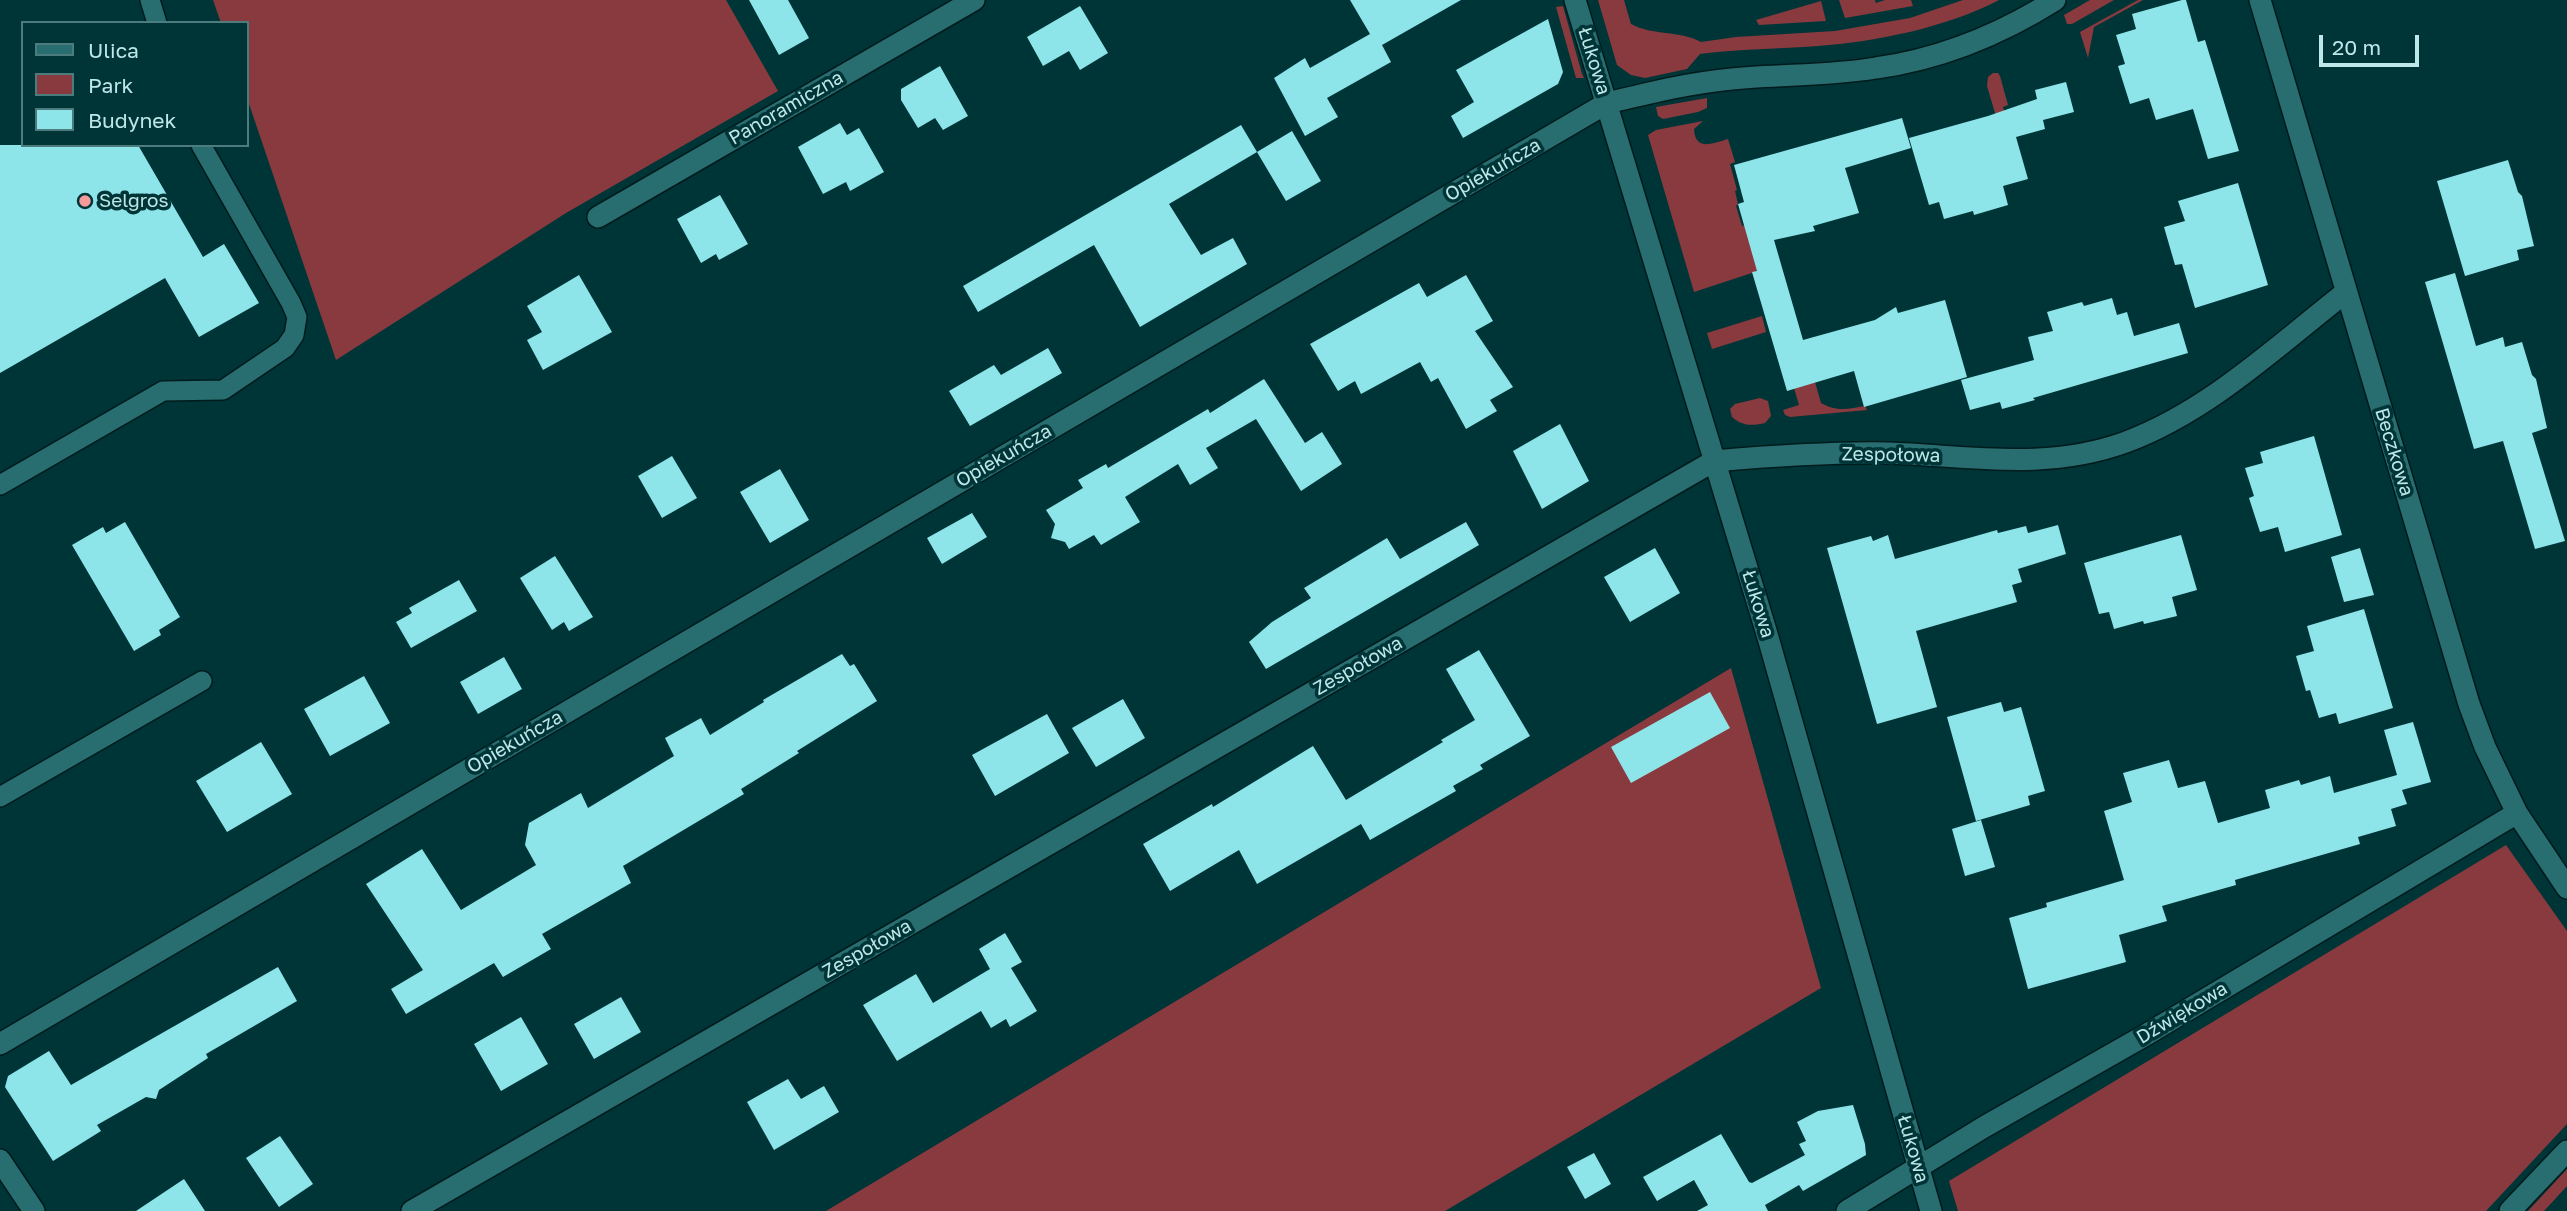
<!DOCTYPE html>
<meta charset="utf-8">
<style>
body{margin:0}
#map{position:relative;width:2567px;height:1211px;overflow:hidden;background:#003538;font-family:"Golos Text",sans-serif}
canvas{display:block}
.legend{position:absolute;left:21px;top:21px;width:228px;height:126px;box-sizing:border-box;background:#003538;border:2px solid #4c7c7e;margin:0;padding:9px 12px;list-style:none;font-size:21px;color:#bee7e8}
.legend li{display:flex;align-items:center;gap:14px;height:35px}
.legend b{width:35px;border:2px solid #4c7c7e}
.scale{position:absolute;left:2319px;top:35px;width:100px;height:32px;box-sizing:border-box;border:4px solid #bee7e8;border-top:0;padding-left:9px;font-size:21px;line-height:24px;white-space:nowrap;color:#bee7e8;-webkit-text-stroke:5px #003538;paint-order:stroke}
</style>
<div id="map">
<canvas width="2567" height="1211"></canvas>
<ul class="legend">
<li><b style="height:9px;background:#286d70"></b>Ulica</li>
<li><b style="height:19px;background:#893a3e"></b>Park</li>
<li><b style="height:19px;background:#8de5e9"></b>Budynek</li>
</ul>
<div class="scale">20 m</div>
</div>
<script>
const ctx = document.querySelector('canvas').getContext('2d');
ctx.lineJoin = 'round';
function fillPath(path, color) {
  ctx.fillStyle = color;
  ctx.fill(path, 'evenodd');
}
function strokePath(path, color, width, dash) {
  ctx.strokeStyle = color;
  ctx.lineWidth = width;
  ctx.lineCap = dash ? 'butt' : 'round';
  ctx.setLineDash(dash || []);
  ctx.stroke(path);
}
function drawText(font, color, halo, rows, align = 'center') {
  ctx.font = font + ' "Golos Text",sans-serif';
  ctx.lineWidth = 7;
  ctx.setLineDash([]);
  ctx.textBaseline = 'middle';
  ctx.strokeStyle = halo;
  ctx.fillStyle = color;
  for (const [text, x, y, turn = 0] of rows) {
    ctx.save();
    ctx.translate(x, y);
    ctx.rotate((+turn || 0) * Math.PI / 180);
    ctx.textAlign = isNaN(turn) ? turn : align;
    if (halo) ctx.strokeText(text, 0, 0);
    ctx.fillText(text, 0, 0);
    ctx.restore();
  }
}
const green = new Path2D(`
 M213,0H726L778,91L566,213L336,360L247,98V23H221Z
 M1598,0H1624L1631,24C1653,36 1679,30 1701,42L1736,37L1835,31L1910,18L1963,0H1999C1948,27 1875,42 1818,46C1778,49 1739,49 1700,54L1687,69L1645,78L1631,75L1617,65Z
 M1839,0H1875L1876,3L1885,0H1911L1913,6L1845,18Z
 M2090,0H2114L2072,24H2067L2064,15Z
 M2138,0H2143L2094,27L2088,58L2080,32Z
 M1821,1L1826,21L1759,25L1756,20Z
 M1563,6L1582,74L1584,78H1576L1556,7Z
 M1993,73H1998L2000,76L2008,105L2003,107L2007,120L1998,123L1987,86L1988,77Z
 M1707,98V108L1698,112L1663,119L1658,116L1656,107Z
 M1703,121L1694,129C1695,152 1714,143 1728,139L1735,162L1730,164L1737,190L1735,191L1738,204L1736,206L1742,226L1746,225L1767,268L1694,292L1648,135L1656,130Z
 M1762,316L1766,332L1712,349L1707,333Z
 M1815,382L1821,403C1837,412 1849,409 1865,406L1867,410L1790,417L1785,415L1783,410L1799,405L1794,388Z
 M1760,398L1768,401L1771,416L1765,423C1752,426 1742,426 1732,417L1730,409L1735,404Z
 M1731,668L1821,988L1445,1211H826Z
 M2506,845L2567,931V1124L2486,1211H1958L1949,1181Z
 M2567,1169V1186L2544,1211H2528Z`);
const building = new Path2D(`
 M749,0H788L809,38L779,55Z
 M1350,0H1461L1382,45L1391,62L1327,98L1338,117L1305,136L1274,78L1305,58L1310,68L1370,34Z
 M2182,0H2186L2198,42L2205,40L2239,151L2208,159L2193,109L2156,120L2149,98L2130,104L2118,66L2125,64L2116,35L2136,29L2132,14Z
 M1080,6L1108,53L1080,70L1069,51L1043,66L1027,37Z
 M1548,19L1563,72L1558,84L1463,138L1451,116L1474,102L1456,70Z
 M940,66L968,116L943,130L935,118L918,128L901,100V89Z
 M2066,82L2074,112L2043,120L2045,129L2016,137L2028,179L2003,186L2008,205L1974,215L1973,211L1944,219L1939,202L1929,205L1909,138L1988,116L2037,99L2035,90Z
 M1902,118L1911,148L1845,168L1859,213L1813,226L1815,231L1774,240L1803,340L1875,320L1896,307L1898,313L1945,300L1967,377L1864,407L1854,371L1787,391L1752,272L1757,271L1738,204L1744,202L1734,165Z
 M840,123L847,135L859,128L884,172L850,191L846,182L823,194L798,147Z
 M1241,125L1257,152L1169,204L1201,255L1233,238L1247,264L1140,327L1094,245L978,312L963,286Z
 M1292,131L1321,181L1286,201L1257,152Z
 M0,145H138L203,257L224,244L259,303L199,337L165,278L0,373Z
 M2508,160L2518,192L2522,196L2534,246L2517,250L2519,260L2465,276L2437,181Z
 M2238,183L2268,285L2195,308L2182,264L2175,265L2164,227L2185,221L2178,201Z
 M720,195L748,244L719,260L716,254L701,263L677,219Z
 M2455,273L2476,346L2503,337L2505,347L2522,342L2532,375L2536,379L2547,428L2532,433L2565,541L2535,549L2503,441L2474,449L2425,282Z
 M579,275L612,332L543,370L527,340L542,332L527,306Z
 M1466,275L1493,321L1475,331L1513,387L1490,400L1497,411L1466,429L1438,378L1431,382L1420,362L1361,394L1355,381L1338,391L1310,344L1419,283L1427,297Z
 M2112,298L2117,315L2127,312L2134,336L2179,323L2188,353L2033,398L2035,400L2002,409L2000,402L1970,410L1961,380L2034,360L2028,337L2053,331L2047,312L2082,302L2084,306Z
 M1048,348L1062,373L970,426L949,391L994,365L1001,375Z
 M1264,379L1305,443L1322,432L1342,464L1301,491L1256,419L1206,448L1218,468L1190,485L1178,464L1125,497L1140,522L1101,545L1094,535L1069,549L1065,542L1051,538L1055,524L1046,510L1083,488L1078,480L1106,464L1108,468L1208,409L1210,413Z
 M1560,424L1589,481L1542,509L1513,451Z
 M2314,436L2342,535L2285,552L2278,527L2260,532L2249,498L2254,496L2245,468L2263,463L2260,452Z
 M672,456L697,498L662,518L638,476Z
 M780,469L809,520L770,543L740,492Z
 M972,513L987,537L942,564L927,538Z
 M125,522L180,617L159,630L161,635L134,651L72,545L103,527L106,533Z
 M1466,522L1479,545L1266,669L1249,642L1272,622L1311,598L1304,588L1387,538L1400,559Z
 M2058,525L2066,554L2018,569L2022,582L2012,585L2017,602L1916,631L1937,707L1877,724L1827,548L1871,536L1873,541L1888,535L1895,559L1997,530L1998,533L2026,526L2028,533Z
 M2181,535L2197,590L2172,597L2177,616L2144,624L2143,621L2114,629L2109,612L2099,614L2084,563Z
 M1655,548L1680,593L1630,622L1604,577Z
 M2360,548L2374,595L2344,602L2331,557Z
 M555,556L593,617L569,631L564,622L552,630L520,578Z
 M459,580L477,611L411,648L396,622L412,613L409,608Z
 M2364,609L2393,708L2339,724L2336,713L2319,718L2310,690L2306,691L2296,656L2314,651L2307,626Z
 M1479,650L1530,736L1480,765L1483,769L1453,786L1456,791L1370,840L1361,824L1257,884L1239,850L1170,891L1143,844L1212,804L1213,807L1313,746L1346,800L1443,742L1441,740L1475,720L1446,669Z
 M842,654L850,666L854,664L877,701L797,751L799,753L741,789L744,794L623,866L631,883L542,934L551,949L503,977L494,963L406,1014L391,989L423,970L366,884L422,849L461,910L536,865L525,845L529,823L581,793L588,808L674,756L665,738L701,718L710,735L764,702L763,700Z
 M504,657L522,689L478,714L460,682Z
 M364,676L390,723L330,756L304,709Z
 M1710,692L1730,728L1631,783L1611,747Z
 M1123,699L1145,738L1096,767L1072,728Z
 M2001,702L2004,712L2021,707L2045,791L2028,796L2030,805L1976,821L1947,717Z
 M1047,714L1069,753L995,796L972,755Z
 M2413,722L2431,782L2402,790L2407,804L2391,809L2396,826L2358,837L2360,844L2235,880L2236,885L2162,906L2167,921L2119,935L2126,962L2028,989L2009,918L2047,907L2046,903L2124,880L2104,811L2132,802L2123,773L2169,760L2178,788L2205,781L2218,823L2270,808L2265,790L2299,780L2301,785L2330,776L2334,793L2397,775L2384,730Z
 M261,742L292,794L227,832L196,781Z
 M1981,820L1995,867L1965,876L1952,829Z
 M1005,933L1022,962L1011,968L1037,1011L1010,1027L1006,1019L991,1028L981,1011L897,1061L863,1005L916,974L933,1003L990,969L979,949Z
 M278,967L297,1001L206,1054L208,1058L159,1090L156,1099L146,1097L97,1125L101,1131L53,1161L5,1087L8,1076L49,1051L71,1085Z
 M621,997L641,1032L594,1059L574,1024Z
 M521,1017L548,1064L501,1091L474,1044Z
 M788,1079L801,1099L824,1086L839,1112L774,1150L747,1102Z
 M1853,1105L1865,1144L1866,1155L1803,1191L1799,1185L1765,1205L1768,1211H1697L1708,1205L1694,1180L1657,1201L1643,1177L1721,1134L1749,1182L1752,1183L1805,1155L1799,1144L1806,1141L1797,1122L1818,1111Z
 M280,1136L313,1184L279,1207L246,1158Z
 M1594,1153L1611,1184L1585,1199L1567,1167Z
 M184,1179L205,1211H136Z`);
const service = new Path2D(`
 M150,0L157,23
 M0,485L163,391L223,390L285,348L294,335L297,317L291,303L201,145
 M0,797L202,681`);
const minor = new Path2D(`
 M1575,0L1767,634L1931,1211
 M2260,0L2469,704L2485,747L2517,813L2567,888
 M598,217L974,0
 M0,1044L1607,103C1649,93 1689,83 1732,79C1780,74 1829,76 1876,68C1940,59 2001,34 2055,0
 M412,1211L1714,461C1772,456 1831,452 1889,453C1971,456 2047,471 2126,442C2209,411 2277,346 2346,292
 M1847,1211L1984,1127L2144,1036L2517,813
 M2510,1211L2567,1151`);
const tertiary = new Path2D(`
 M0,1160L34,1211`);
const markers = [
 [85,201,7,"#f59b9b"]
];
const streetNames = [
 ["Łukowa",1594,61,73],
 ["Panoramiczna",786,108,-30],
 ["Opiekuńcza",1493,170,-30],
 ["Beczkowa",2394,452,73],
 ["Zespołowa",1891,455,1],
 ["Opiekuńcza",1004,456,-30],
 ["Łukowa",1758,604,73],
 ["Zespołowa",1358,666,-30],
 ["Opiekuńcza",515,742,-30],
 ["Zespołowa",867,949,-30],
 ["Dźwiękowa",2182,1013,-31],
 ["Łukowa",1913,1149,74]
];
const poiNames = [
 ["Selgros",99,201]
];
fillPath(green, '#893a3e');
fillPath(building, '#8de5e9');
strokePath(service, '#001b1c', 22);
strokePath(minor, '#001b1c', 24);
strokePath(tertiary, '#001b1c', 24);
strokePath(service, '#286d70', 19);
strokePath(minor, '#286d70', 21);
strokePath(tertiary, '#286d70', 21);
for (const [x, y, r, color] of markers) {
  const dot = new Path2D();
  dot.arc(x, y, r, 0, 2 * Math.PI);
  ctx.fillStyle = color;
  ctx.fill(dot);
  strokePath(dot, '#003538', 2.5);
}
drawText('19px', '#bee7e8', '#003538', streetNames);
drawText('19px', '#bee7e8', '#003538', poiNames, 'left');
</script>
